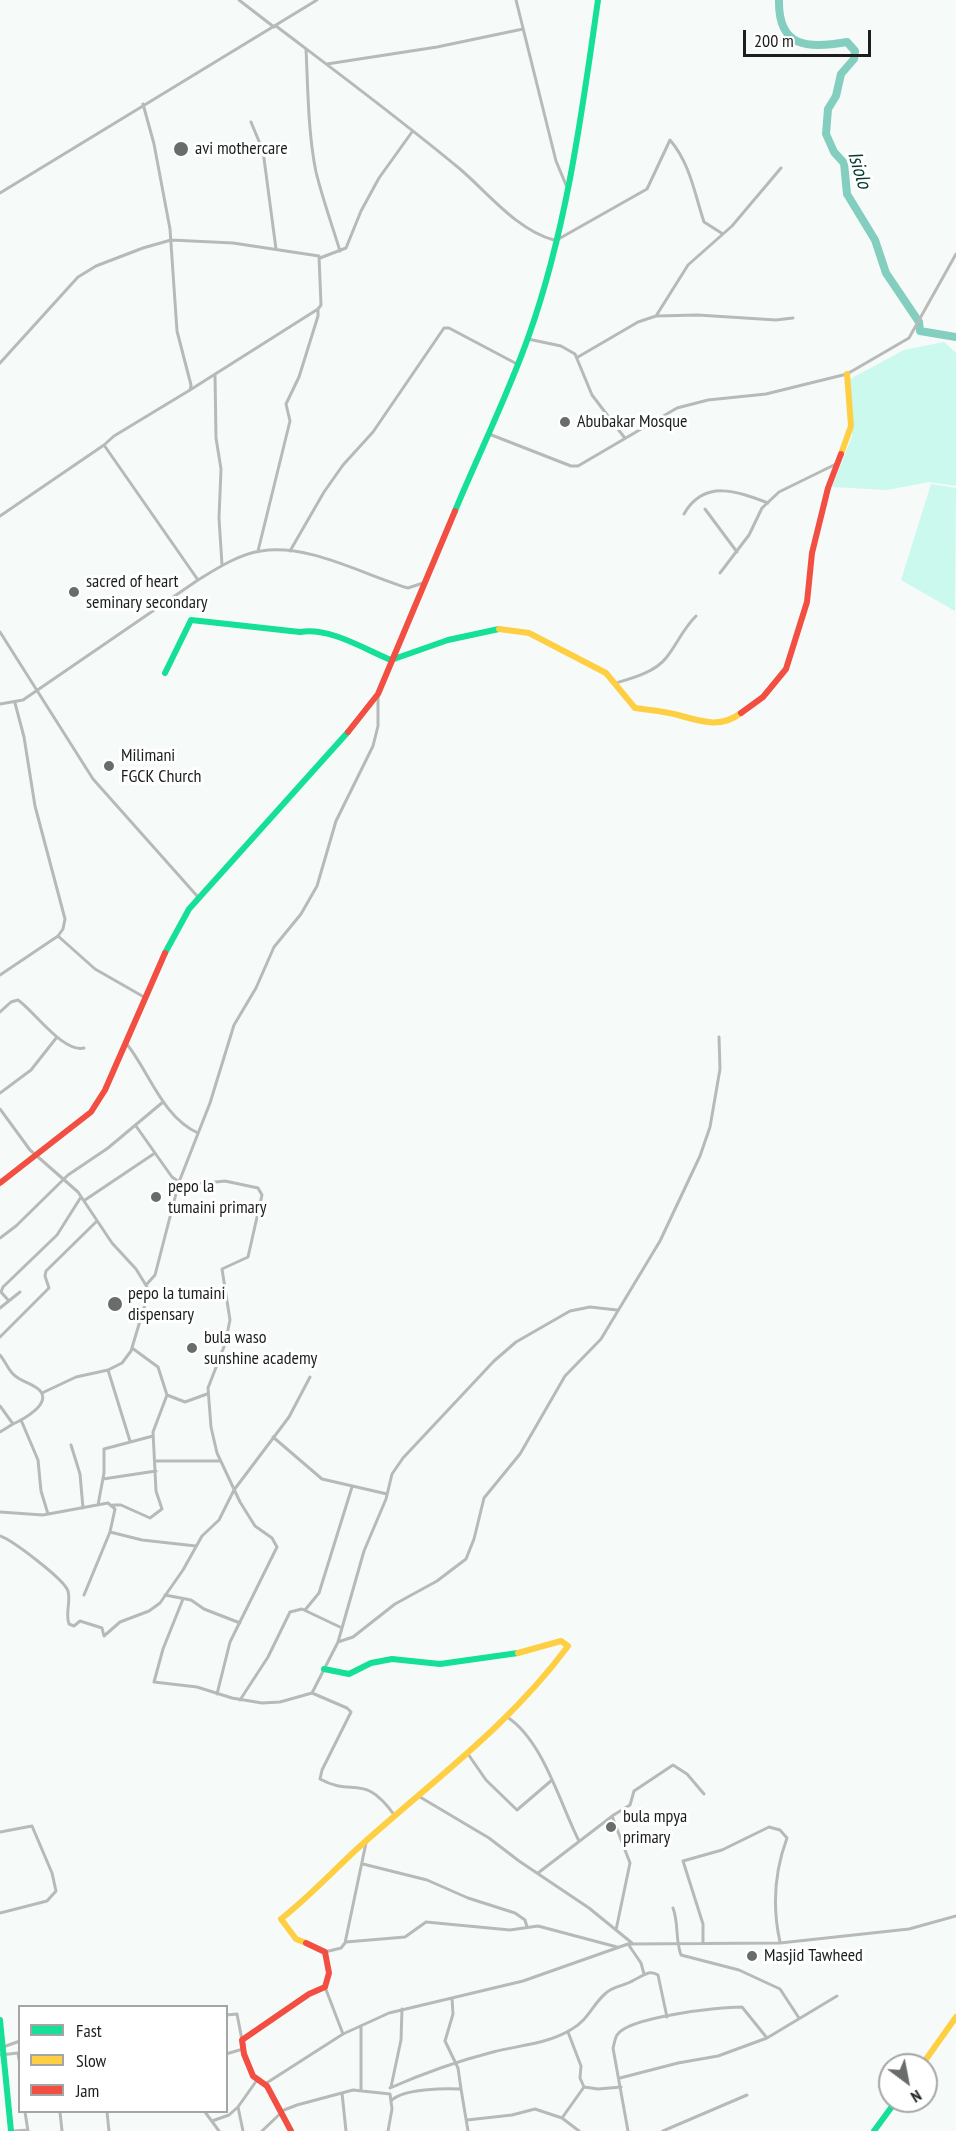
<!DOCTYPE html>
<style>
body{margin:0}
#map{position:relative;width:956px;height:2131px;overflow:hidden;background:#f6fbf9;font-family:"PT Sans Narrow",sans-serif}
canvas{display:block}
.legend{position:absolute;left:18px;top:2005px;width:210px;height:108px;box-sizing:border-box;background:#fff;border:2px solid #a4a5a5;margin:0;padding:8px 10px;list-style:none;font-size:18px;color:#1c1f1e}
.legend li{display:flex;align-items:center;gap:12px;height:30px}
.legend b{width:30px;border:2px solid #a4a5a5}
.north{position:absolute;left:878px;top:2053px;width:60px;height:60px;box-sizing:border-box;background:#fff;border:2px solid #a4a5a5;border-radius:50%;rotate:148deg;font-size:16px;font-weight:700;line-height:24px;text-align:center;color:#1c1f1e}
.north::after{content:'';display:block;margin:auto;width:21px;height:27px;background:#686c6b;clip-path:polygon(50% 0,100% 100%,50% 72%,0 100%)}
.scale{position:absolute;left:743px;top:30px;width:128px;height:27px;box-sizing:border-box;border:3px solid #1c1f1e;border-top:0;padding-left:8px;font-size:18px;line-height:21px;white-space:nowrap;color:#1c1f1e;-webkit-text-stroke:4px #fff;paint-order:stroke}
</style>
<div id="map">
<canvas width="956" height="2131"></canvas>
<ul class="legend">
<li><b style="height:8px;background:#16e098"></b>Fast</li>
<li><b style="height:8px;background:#ffcf43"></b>Slow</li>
<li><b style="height:8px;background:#f24e42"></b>Jam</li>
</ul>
<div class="north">N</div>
<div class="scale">200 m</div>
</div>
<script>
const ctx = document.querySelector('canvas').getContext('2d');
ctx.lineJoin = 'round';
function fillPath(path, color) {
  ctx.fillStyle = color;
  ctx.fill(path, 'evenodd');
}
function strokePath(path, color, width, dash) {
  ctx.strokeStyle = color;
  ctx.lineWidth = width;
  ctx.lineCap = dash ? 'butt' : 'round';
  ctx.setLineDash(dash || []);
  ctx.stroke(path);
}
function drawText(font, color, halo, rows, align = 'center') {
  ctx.font = font + ' "PT Sans Narrow",sans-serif';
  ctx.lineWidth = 6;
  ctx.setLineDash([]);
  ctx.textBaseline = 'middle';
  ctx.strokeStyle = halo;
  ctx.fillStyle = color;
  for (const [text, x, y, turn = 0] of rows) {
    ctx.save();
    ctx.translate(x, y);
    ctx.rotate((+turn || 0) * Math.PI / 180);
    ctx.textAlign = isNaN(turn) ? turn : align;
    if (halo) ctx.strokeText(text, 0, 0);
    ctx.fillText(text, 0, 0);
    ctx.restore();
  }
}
const green = new Path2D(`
 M944,342L956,353V486L929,482L887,490L832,487L852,436L850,379L904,350Z
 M931,484L956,488L955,611L901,580Z`);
const river = new Path2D(`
 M779,0C778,48 808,49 847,42L855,51L854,59L841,74L836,96L828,109L826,134L834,152L844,163L847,194L875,240L886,273L919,322L920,331L956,337`);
const street = new Path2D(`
 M239,0L274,27
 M516,0L556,161L566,185
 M276,26C338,73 400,119 460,169C488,193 518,231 554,240
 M306,49C308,89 308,133 316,172C323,200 332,225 340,251
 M327,64L437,47L523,29
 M143,104L154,144L170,229L177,331L191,385L190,390L114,436L104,445L198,580
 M251,122L263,151L276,249
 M0,193L317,0
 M555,241L647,189L670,140C690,163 695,195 704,222L723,234
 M320,258L346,248L361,211L379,178L412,132
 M656,316L688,265L732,226L781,168
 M528,339L561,346L575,354L592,395L624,437
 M578,357L638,322L656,316L698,315L776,320L793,318
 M0,363L78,277L96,266L143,248L171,240L233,243L319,256L321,305L318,309L190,390
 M215,374L216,438L221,469L219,518L222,565
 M489,434L571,466H578L677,408L708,400L766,394L847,374L909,338L956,254
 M705,509L737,552
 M684,514C704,479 737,491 768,503
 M0,516L104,445
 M258,551L290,421L286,404L299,377L318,316V309
 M290,551L324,492L343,465L373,432L444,328H449L517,364
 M720,573L749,535L762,508L779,492L836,464
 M0,632L93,779L198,897
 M616,683C633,678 655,672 666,658C678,643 682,630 696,616
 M0,704L23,700L198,580C216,569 239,554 261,551C308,543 364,575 408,588L423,583
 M58,936L95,969L144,997
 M0,975L58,936L63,929L65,919L35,806L24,737L15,703
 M0,1012L11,1002L18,1000C34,1011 63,1053 84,1048
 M126,1043C149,1071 162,1117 198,1133
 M0,1093L31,1070L57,1037
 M0,1109L30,1150L78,1192L112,1243L136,1269L147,1287L146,1301L131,1351L122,1363L108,1370L76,1377L42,1393
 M155,1153L172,1177L179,1182
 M178,1186L225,1181L258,1188L262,1195L248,1257L222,1269L230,1320L225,1344L208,1388L211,1427L217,1453L240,1502L255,1526L272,1538L277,1547L230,1642L217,1694
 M85,1200L155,1153L136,1126
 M0,1238L16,1226L68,1175L108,1148L163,1102
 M146,1285L155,1275L179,1182L210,1103L234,1025L256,988L274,947L301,914L317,886L336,821L373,746L378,726V695
 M9,1301L1,1292L3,1287L57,1235L81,1197
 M0,1308L20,1292
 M0,1337L49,1288L45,1276L46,1271L97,1221
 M132,1348L158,1367L167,1395L185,1402L207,1394
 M0,1355C5,1361 8,1369 13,1374C20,1382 36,1384 41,1392C50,1405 22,1420 13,1424L0,1406
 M108,1370L130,1441
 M21,1420L38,1460L41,1491L48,1514
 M0,1432L13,1424
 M273,1437L322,1479L387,1494
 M71,1445L80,1474L83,1508
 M155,1461H221
 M103,1479L156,1471
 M98,1505L104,1473V1449L153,1436
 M113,1505H121L150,1518L162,1509L156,1491L153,1432L167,1395
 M0,1512L43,1515L108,1503L115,1509L110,1532L84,1595
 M110,1532L142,1540L196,1546
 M0,1536C12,1540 64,1579 68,1591C71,1602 65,1614 69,1624L74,1626L80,1621L102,1628L104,1636L120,1622L149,1611L160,1603L183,1570L202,1536L219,1520L234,1490L289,1417L310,1377
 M165,1595L191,1600L204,1609L240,1623
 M183,1599L163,1649L154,1682L197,1687L232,1698L262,1703L280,1702L312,1693L338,1642L364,1551L386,1499L392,1474L403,1458L494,1361L516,1342L570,1311L590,1307L617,1310
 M305,1610L319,1593L352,1487
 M338,1642L353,1637L395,1604L437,1581L466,1559L474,1539L484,1498L520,1454L565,1376L601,1339L660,1241L700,1156L710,1127L720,1069L719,1037
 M312,1693L347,1708L351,1712L322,1770L320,1779C354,1798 363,1771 395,1816
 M240,1700L268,1657L290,1612L302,1609L342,1628
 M507,1717C543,1740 560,1804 579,1841
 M468,1754L486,1780L517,1810L552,1780
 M420,1797L489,1838L519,1861L589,1908L632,1943
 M0,1832L32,1826L52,1873L56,1891L47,1901L0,1913
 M363,1864L427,1880L468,1898L515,1913L525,1920L527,1927
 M538,1873L611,1817
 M673,1908C679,1924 675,1939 681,1955L739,1970L780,1989L799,2018
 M616,1930L630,1863L612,1816L630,1805L634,1791L673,1765L687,1774L704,1794
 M346,1942L405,1937L426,1922L510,1930L538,1926L617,1947
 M703,1943V1924L683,1861L722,1850L769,1827L780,1830L787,1838C774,1873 772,1906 780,1942
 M628,1944L641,1963L644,1974
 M325,1952L341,1948L345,1943L366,1843
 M325,1987L343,2034
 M226,2015L237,2014L242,2040
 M568,2032L581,2066L580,2078L584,2087L598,2089L621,2087
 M3,2047L20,2041
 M226,2054L243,2049
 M0,2055L18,2053L20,2065
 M620,2078L678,2063L718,2056L767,2038L837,1996
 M265,2084L343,2034L389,2013L523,1981L628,1944L780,1943L909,1929L956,1916
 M391,2087L401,2040L402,2009
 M390,2088C424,2073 458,2061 493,2052C520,2045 548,2044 572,2029C588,2020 592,2005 606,1993C613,1986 625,1986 634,1980C643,1976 649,1969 658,1975L667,2017
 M461,2089L468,2131
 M361,2090V2026
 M342,2093L346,2131
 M392,2100C403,2089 445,2088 461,2089L458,2068L445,2041L453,2014L452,1998
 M25,2112L28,2131
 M60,2112L62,2131
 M107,2112L109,2131
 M205,2112L219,2131
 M562,2118L584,2087
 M467,2120L512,2115L535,2109L562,2118L579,2131
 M212,2121L229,2115L238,2107
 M14,2131L28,2130
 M243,2131L238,2107L257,2080
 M262,2131L284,2110L297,2105L353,2090L390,2094
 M388,2131L392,2109L390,2094
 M628,2131L613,2048C614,2045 615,2038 617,2035C628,2017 719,2007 742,2007L767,2038
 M663,2131L747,2095`);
const fast = new Path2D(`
 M455,511C479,453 508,395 529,335C567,228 582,112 598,0
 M165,673L191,620L300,632C330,627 364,649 391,660L448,640L499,629
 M165,953L189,909L348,732
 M324,1669L349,1674L371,1663L392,1659L440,1664L518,1653
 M0,2020L11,2131
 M874,2131L896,2101`);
const slow = new Path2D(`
 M841,454L851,426L847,374
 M499,629L529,633L606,673L635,708C649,710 664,711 678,715C700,721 720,729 741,713
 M306,1943L296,1939L281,1919C309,1897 332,1872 358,1848C431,1782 509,1726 568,1646L561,1641L518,1653
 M922,2065L956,2017`);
const jam = new Path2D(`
 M741,713L763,697L786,669L807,602L812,553L828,488L841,454
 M348,732L378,694L455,511
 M0,1183L91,1112L105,1090L165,953
 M291,2131L267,2086L253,2076L244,2054L242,2040L309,1994L325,1987L329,1973L325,1952L306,1943`);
const markers = [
 [181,149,8,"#686c6b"],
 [565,422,6,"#686c6b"],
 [74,592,6,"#686c6b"],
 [109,766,6,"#686c6b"],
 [156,1197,6,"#686c6b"],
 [115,1304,8,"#686c6b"],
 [192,1348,6,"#686c6b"],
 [611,1827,6,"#686c6b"],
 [752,1956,6,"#686c6b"]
];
const poiNames = [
 ["avi mothercare",195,149],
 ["Abubakar Mosque",577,422],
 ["sacred of heart",86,582],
 ["seminary secondary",86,603],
 ["Milimani",121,756],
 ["FGCK Church",121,777],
 ["pepo la",168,1187],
 ["tumaini primary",168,1208],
 ["pepo la tumaini",128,1294],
 ["dispensary",128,1315],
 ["bula waso",204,1338],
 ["sunshine academy",204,1359],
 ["bula mpya",623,1817],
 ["primary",623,1838],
 ["Masjid Tawheed",764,1956]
];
const waterNames = [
 ["Isiolo",859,170,73]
];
fillPath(green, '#cbf9ed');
strokePath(river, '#83cebe', 8);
strokePath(street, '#b8bab9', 3);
strokePath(fast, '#16e098', 6);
strokePath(slow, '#ffcf43', 6);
strokePath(jam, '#f24e42', 6);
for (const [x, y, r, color] of markers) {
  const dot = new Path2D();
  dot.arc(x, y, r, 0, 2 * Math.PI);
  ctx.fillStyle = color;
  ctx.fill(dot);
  strokePath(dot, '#fff', 2);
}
drawText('18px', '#1c1f1e', '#fff', poiNames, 'left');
drawText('italic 20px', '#06392f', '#fff', waterNames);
</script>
